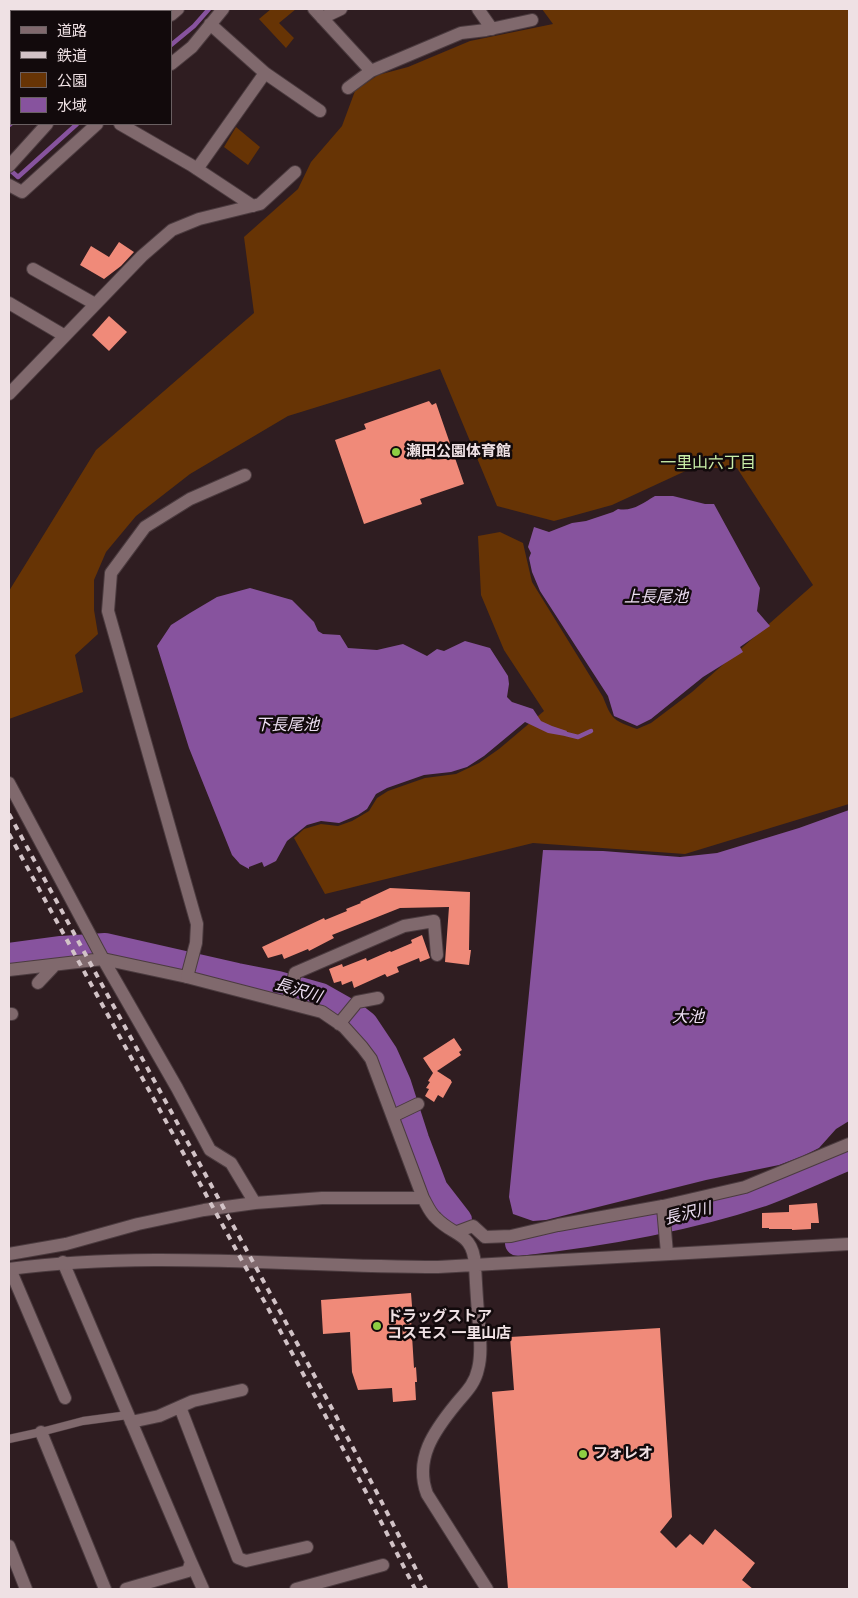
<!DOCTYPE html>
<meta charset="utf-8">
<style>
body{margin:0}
#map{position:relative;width:858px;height:1598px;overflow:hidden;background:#2f1d21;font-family:Arial,"Noto Sans JP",sans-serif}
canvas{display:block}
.frame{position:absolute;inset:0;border:10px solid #efe1e4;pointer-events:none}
.legend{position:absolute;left:10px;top:10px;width:162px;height:115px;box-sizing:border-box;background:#120a0c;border:1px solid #6a6062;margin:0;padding:6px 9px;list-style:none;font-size:15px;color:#efe1e4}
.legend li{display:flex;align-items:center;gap:10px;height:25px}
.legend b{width:25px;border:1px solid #6a6062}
</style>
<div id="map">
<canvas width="858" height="1598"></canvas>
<div class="frame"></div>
<ul class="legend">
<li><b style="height:6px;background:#80696d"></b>道路</li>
<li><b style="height:6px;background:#d2c3c7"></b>鉄道</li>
<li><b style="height:14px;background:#673405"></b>公園</li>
<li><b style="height:14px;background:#87539e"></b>水域</li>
</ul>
</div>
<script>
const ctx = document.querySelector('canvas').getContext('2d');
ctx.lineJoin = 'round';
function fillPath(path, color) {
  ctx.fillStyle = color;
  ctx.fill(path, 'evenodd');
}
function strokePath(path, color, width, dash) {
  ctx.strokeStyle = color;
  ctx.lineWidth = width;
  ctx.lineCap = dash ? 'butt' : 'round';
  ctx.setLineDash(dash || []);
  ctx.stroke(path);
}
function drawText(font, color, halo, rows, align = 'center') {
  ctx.font = font + ' Arial,"Noto Sans JP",sans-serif';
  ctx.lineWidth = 5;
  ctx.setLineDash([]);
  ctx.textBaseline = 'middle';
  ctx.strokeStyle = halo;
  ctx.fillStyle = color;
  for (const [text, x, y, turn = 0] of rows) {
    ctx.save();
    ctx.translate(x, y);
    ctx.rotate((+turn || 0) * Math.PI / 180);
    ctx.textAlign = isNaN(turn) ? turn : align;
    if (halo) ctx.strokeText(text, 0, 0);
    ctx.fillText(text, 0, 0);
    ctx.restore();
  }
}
const green = new Path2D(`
 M271,9H296L279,23L294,38L286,48L259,19Z
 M542,9H849V804L685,854L533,843L325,894L294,838L304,829L321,824L338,826L352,821L369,811L377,798L388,791L425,778L456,774L479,763L499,749L544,711L504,650L481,595L478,536L500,532L523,543L532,582L603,697C612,720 613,720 637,729L651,723L692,692L813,585L737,468H692L612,505L554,521L497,506L440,369L288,416L190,474L136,516L106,552L94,580V610L98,634L75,655L83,692L9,719V591L96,450L254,313L244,237L298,189L311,162L342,126L355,91L378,75L408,67L470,41L553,24Z
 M236,127L260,147L248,165L224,147Z`);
const water = new Path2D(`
 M9,9H121L120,11H11V124H14L9,128Z
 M655,496H673L705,504H714L760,588L757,611L770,626L740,647L743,652L703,677L651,719L637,726L614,716L608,696L540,591L532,572L529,558L531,553L528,547L534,527L549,532L572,523L586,521L613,512L618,509C632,512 643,503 655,496Z
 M250,588L292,600L314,622L318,631L323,634L340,635L348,648L377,650L403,644L427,656L437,649L444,651L465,641L490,648L508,676L509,684L507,697L512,702L533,709L541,721L552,726L567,731L565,736L548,733L525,722L484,756L467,767L451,772L424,775L387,788L376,794L367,809L358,815L339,823L321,821L307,825L287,841L276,861L264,867L262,862L249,867V869L240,864L232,855L189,748L157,646L171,625L190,613L217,597Z
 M849,810V1121L836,1129L819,1148L803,1156L779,1165L706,1180L546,1220L533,1221L513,1214L509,1197L543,850L603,851L680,857L717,853L799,828Z`);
const stream = new Path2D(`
 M171,45L194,26L209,9
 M9,169L18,177L77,124
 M566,734L578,737L591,731`);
const river = new Path2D(`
 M9,956L61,949L105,946L237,976L278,984L321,996L351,1013L365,1024L385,1054L398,1083L416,1139L435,1189L459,1220
 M518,1243C601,1234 682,1220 761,1194C791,1183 820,1169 849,1157`);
const building = new Path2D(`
 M119,242L134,252L121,266L104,279L80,265L91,246L109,257Z
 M109,316L127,332L109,351L92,335Z
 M429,401L432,405L436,403L464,484L420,499L422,504L364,524L335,440L366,429L364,424Z
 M390,888L470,892L469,950H471L469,965L445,962L449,907L400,908L332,935L334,938L309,951L308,949L284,959L282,954L268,958L262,947L324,918L325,920L347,911L346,909L361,903L360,902Z
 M422,935L430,958L420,962L419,958L397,967L399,972L387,977L385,974L354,988L352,981L342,985L341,981L334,983L329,969L342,964L343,967L366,958L367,961L390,951L391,952L412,943L411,940Z
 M454,1038L462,1050L459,1052L461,1055L437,1071L451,1080V1081L452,1082L443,1098L438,1095L434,1102L425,1096L429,1089L426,1088L430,1082L428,1081L433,1073L423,1058Z
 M817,1203L819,1223H811V1229L792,1230V1229H769V1228H762V1213L789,1212V1205Z
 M411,1293L413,1319H411L414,1368L416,1367L417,1382H415L416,1400L393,1402L392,1388L358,1390L352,1372L350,1332L323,1334L321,1300Z
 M660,1328L672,1517L660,1532L676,1548L690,1534L703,1545L715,1529L755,1563L742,1580L753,1589H508L492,1392L514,1390L510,1337Z`);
const service = new Path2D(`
 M9,1439L41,1432L83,1421L128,1415`);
const minor = new Path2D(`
 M314,9L371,71
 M478,9L492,29
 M171,15L178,9
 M322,18L341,9
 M171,64L192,47L223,9
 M265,73L320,111
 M348,88L371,71L461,33L486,30L532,20
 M120,124L191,165L253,206
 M9,166L47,124
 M197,169L265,73L210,24
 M9,185L22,192L97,124
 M33,269L95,304
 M9,303L65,336
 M9,394L142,256L172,230L199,219L260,204L295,172
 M9,783L103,959L177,1088L210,1150L231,1163L255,1203
 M9,970L103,959L187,977L322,1012L344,1027L362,1047L371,1059L423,1198C427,1205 430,1213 436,1218C454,1237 473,1232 475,1265
 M38,983L55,965
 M288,1003L295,973L404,926L434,921L437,955
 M9,1014H12
 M339,1024L357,1002L378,998
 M393,1116L418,1104
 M663,1208L667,1253
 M457,1232L473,1226L485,1237L511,1236L558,1225L663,1206L745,1187L849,1144
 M9,1254L66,1244L138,1224L204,1210L255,1203L322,1198H423
 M63,1262L191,1562L188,1571L126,1589
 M10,1269L65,1398
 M180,1407L238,1558L246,1561L307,1547
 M131,1422L159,1416L193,1401L242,1390
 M41,1432L105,1589
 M9,1546L26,1589
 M191,1562L203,1589
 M296,1589L383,1565`);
const tertiary = new Path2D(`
 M187,977L196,943L197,924L108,611L111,573L145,527L190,499L245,475
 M663,1206V1208
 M475,1265C476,1284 477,1304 479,1323C480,1338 482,1354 478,1369C475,1384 465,1393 456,1404C434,1431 414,1459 427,1494L487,1589
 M9,1269C152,1250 295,1267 438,1267L849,1244`);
const rail = new Path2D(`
 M9,814L283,1317L375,1489L426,1589
 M9,834L275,1321L367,1494L415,1589`);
const markers = [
 [396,452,5,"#8ece43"],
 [377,1326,5,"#8ece43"],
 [583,1454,5,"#8ece43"]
];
const poiNames = [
 ["瀬田公園体育館",406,452],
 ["ドラッグストア",387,1317],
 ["コスモス 一里山店",387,1334],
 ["フォレオ",593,1454]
];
const neighbourhoodNames = [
 ["一里山六丁目",708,464]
];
const waterNames = [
 ["上長尾池",656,598],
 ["下長尾池",287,726],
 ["長沢川",298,991,17],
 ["大池",688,1018],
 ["長沢川",688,1214,-14]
];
fillPath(green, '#673405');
fillPath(water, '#87539e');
strokePath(stream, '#87539e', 4.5);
strokePath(river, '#87539e', 26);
fillPath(building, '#f08a79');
strokePath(service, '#4b3b3f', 9);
strokePath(minor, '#4b3b3f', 14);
strokePath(tertiary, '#4b3b3f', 14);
strokePath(service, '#80696d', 8);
strokePath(minor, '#80696d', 12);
strokePath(tertiary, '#80696d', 12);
strokePath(rail, '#d2c3c7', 4, [6, 6]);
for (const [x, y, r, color] of markers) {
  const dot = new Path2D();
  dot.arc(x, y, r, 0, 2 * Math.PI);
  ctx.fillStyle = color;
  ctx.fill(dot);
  strokePath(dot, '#120a0c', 2);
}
drawText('bold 15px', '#efe1e4', '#120a0c', poiNames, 'left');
drawText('16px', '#c9eea8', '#120a0c', neighbourhoodNames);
drawText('italic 16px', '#eddff3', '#120a0c', waterNames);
</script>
